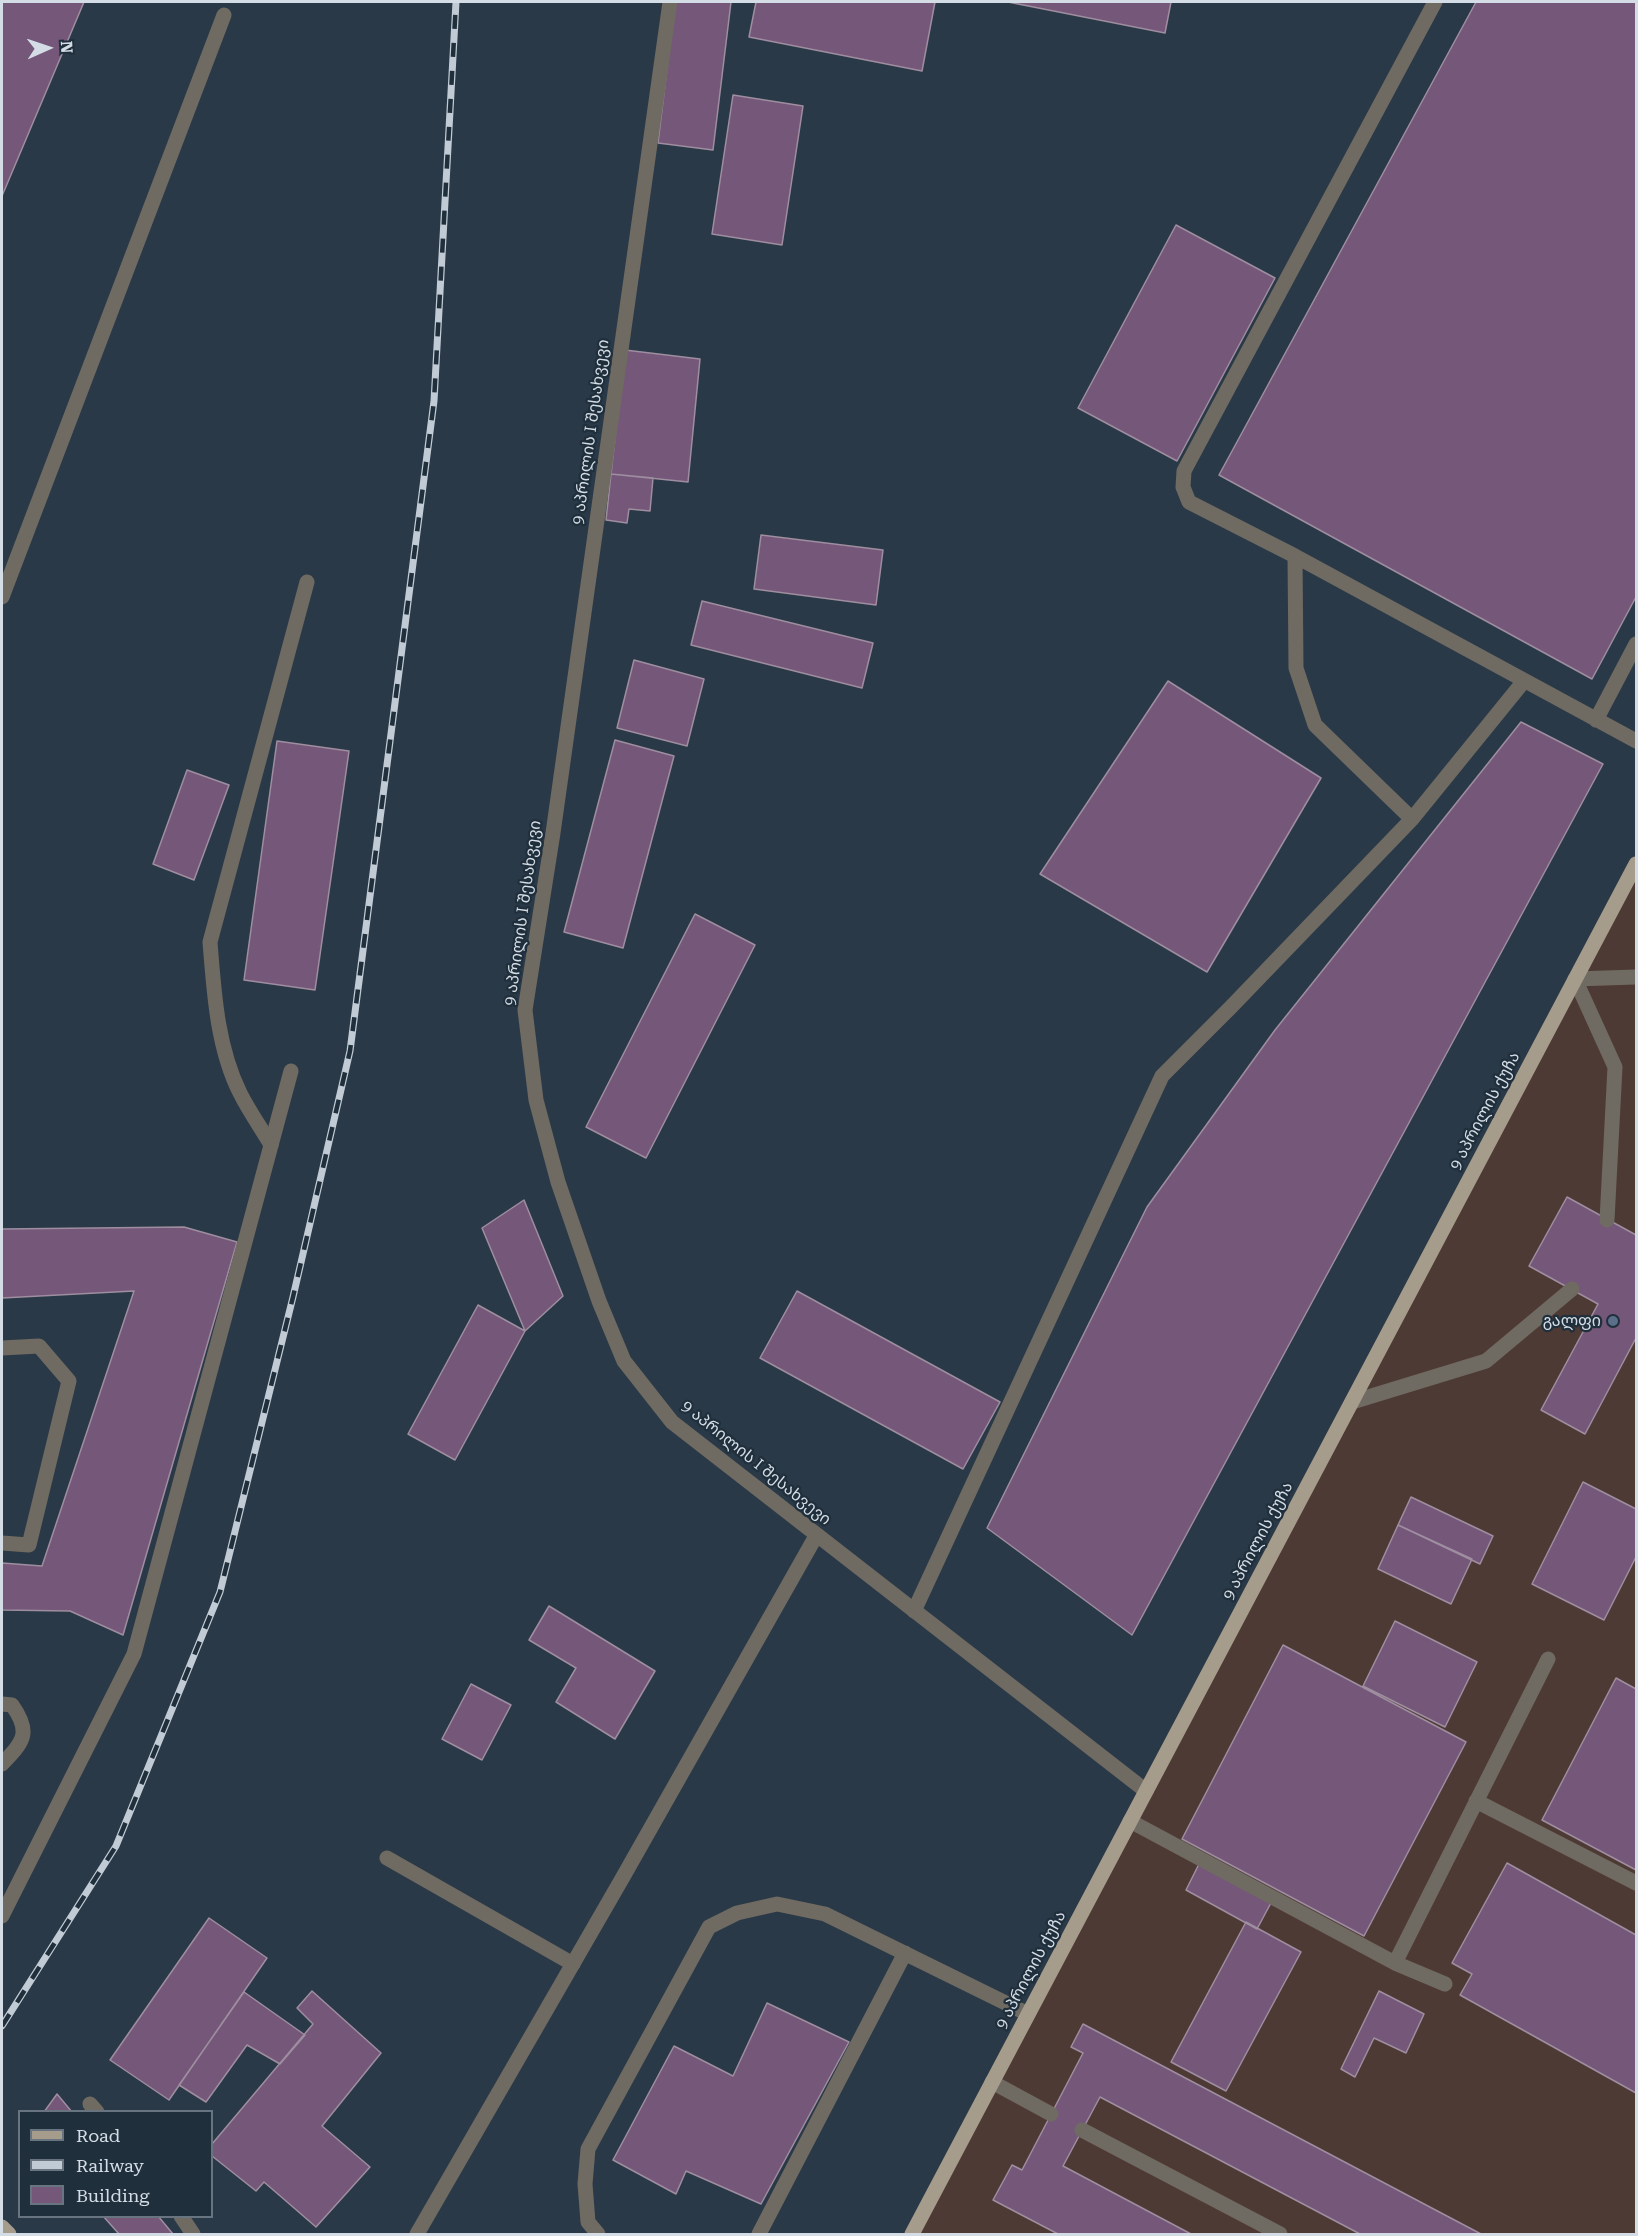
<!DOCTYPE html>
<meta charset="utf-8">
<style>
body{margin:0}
#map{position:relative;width:1638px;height:2236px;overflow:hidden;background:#2a3947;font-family:"Roboto Serif",serif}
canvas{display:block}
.frame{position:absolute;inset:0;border:3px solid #d4dde6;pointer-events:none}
.legend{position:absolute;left:18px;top:2110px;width:195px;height:108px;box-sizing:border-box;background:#202f3c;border:2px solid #687580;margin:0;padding:8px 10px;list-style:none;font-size:18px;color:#d4dde6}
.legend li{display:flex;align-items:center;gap:12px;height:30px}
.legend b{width:30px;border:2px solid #687580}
.north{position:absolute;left:18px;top:18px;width:60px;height:60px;-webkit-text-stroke:4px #202f3c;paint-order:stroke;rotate:87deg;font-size:16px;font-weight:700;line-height:24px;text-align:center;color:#d4dde6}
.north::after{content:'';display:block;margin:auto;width:21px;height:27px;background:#d4dde6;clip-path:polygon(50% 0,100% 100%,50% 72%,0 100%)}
</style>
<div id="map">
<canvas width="1638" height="2236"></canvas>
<div class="frame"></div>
<ul class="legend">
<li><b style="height:8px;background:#a69c8b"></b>Road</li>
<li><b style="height:8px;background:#c1cbd5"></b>Railway</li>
<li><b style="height:16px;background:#75577a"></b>Building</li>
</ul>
<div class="north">N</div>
</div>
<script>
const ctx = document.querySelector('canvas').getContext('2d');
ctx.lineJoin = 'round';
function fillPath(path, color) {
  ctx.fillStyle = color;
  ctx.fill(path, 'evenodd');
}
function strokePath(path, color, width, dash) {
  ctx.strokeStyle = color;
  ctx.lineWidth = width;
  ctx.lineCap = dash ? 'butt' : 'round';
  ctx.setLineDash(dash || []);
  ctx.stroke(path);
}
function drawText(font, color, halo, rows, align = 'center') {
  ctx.font = font + ' "Roboto Serif","Noto Sans Georgian",serif';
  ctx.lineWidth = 4.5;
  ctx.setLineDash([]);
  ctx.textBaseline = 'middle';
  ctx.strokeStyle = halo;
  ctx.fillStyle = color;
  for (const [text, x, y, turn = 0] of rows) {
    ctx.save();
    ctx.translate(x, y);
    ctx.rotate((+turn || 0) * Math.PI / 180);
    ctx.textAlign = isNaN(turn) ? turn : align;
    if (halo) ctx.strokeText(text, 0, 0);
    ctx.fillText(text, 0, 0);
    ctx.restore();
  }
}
const commercial = new Path2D(`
 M1636,864V2234H912Z`);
const building = new Path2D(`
 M2,2H84L2,196Z
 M675,2H731L713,150L658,143Z
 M756,2H935L922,71L749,37Z
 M1008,2H1171L1165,33Z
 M1476,2H1636V597L1592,679L1219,475Z
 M733,95L803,106L782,245L712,234Z
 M1176,225L1275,278L1177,461L1078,408Z
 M625,350L700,359L688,482L611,474Z
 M611,474L653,478L650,511L629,509L627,523L606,520Z
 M761,535L883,550L876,605L754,589Z
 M702,601L873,643L862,688L691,645Z
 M634,660L704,679L687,746L617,728Z
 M1168,681L1321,778L1207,972L1040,874Z
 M1521,722L1603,764L1132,1635L987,1528L1147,1207L1275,1030Z
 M615,740L674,756L623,948L564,932Z
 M277,741L349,751L315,990L244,980Z
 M187,770L229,785L194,880L153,864Z
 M695,914L755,945L646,1158L586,1127Z
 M1567,1197L1636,1235V1338L1585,1434L1541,1410L1598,1304L1529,1266Z
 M524,1200L563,1296L525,1331L482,1228Z
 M184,1227L237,1242L123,1635L70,1611L2,1610V1563L42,1566L134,1291L2,1298V1229Z
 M797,1291L1000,1402L963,1469L760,1358Z
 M478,1305L525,1331L455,1460L408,1434Z
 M1583,1482L1636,1509V1557L1604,1620L1532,1584Z
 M1411,1497L1493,1536L1480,1564L1398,1525Z
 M1398,1525L1472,1559L1451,1604L1378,1569Z
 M549,1606L655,1671L615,1739L556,1702L576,1668L529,1640Z
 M1395,1621L1477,1662L1445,1727L1363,1686Z
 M1283,1645L1466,1742L1364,1936L1182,1839Z
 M1616,1678L1636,1689V1870L1542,1820Z
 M471,1684L511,1705L482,1760L442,1739Z
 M1200,1862L1272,1901L1257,1929L1186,1890Z
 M1507,1863L1636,1935V2093L1460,1995L1472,1974L1452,1963Z
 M209,1918L267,1958L169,2100L110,2060Z
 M1246,1922L1301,1952L1226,2091L1171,2062Z
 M312,1991L381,2053L322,2126L370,2167L316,2227L264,2182L256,2191L212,2156V2144L313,2024L297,2008Z
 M1379,1991L1424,2014L1406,2053L1374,2038L1355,2077L1341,2069Z
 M244,1992L305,2035L280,2064L247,2045L206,2102L179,2085Z
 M767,2003L849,2042L761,2204L686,2171L676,2194L613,2160L674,2046L733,2076Z
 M1083,2024L1481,2234H1360L1100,2097L1063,2166L1191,2234H1058L993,2200L1012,2165L1022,2170L1083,2053L1071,2047Z
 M57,2094L72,2112H44Z
 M103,2216H158L173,2234H119Z`);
const service = new Path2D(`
 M1435,2L1184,471L1183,487L1189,502L1295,556L1636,741
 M1295,556L1296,668L1315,725L1412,819
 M2,597L224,15
 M1596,720L1636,644
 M271,1145C261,1128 249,1111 240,1093C217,1047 214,992 210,942L307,582
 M1607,1220L1615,1067L1575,979L1636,977
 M2,1348L39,1346L69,1381L29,1545L2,1543
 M1352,1402L1486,1361L1572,1289
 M914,1611L1162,1076L1231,1007L1412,819L1524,681
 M2,1704L12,1705C32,1733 23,1742 2,1764
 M1476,1801L1636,1883
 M1130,1821L1395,1963L1445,1984
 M387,1858L573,1964
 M1395,1963L1548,1659
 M992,2082L1051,2114
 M90,2104L97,2112
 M1082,2130L1280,2234
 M181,2216L193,2234
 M598,2234L588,2222L585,2184L588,2149L709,1927L737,1913L777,1904L825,1914L1028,2014
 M759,2234L905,1953`);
const minor = new Path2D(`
 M670,2L553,833L525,1010L536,1100L558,1182L599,1301L624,1361L672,1422L1146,1791
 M2,1916L134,1654L291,1071
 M417,2234L623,1877L816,1536`);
const primary = new Path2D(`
 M2,2227L9,2234
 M912,2234L1636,864`);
const rail = new Path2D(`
 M2,2026L116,1846L220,1592L293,1297L350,1051L434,401L456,2`);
const markers = [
 [1613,1321,6,"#5c6f8a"]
];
const streetNames = [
 ["9 აპრილის I შესახვევი",591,432,-82],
 ["9 აპრილის I შესახვევი",523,913,-82],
 ["9 აპრილის ქუჩა",1485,1111,-62],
 ["9 აპრილის I შესახვევი",756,1463,39],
 ["9 აპრილის ქუჩა",1258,1541,-62],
 ["9 აპრილის ქუჩა",1031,1970,-62]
];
const poiNames = [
 ["გალფი",1601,1321]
];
fillPath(commercial, '#4e3a34');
fillPath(building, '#75577a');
strokePath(building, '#9e8ea0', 1.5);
strokePath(service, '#6f6a62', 15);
strokePath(minor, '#6f6a62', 15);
strokePath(primary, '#a69c8b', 15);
strokePath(rail, '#c1cbd5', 7);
strokePath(rail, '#202f3c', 4.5, [14]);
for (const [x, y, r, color] of markers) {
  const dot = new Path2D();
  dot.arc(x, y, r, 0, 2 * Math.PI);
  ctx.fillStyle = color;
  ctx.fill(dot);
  strokePath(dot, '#202f3c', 2);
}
drawText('16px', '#d4dde6', '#202f3c', streetNames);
drawText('16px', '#d4dde6', '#202f3c', poiNames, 'right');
</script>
